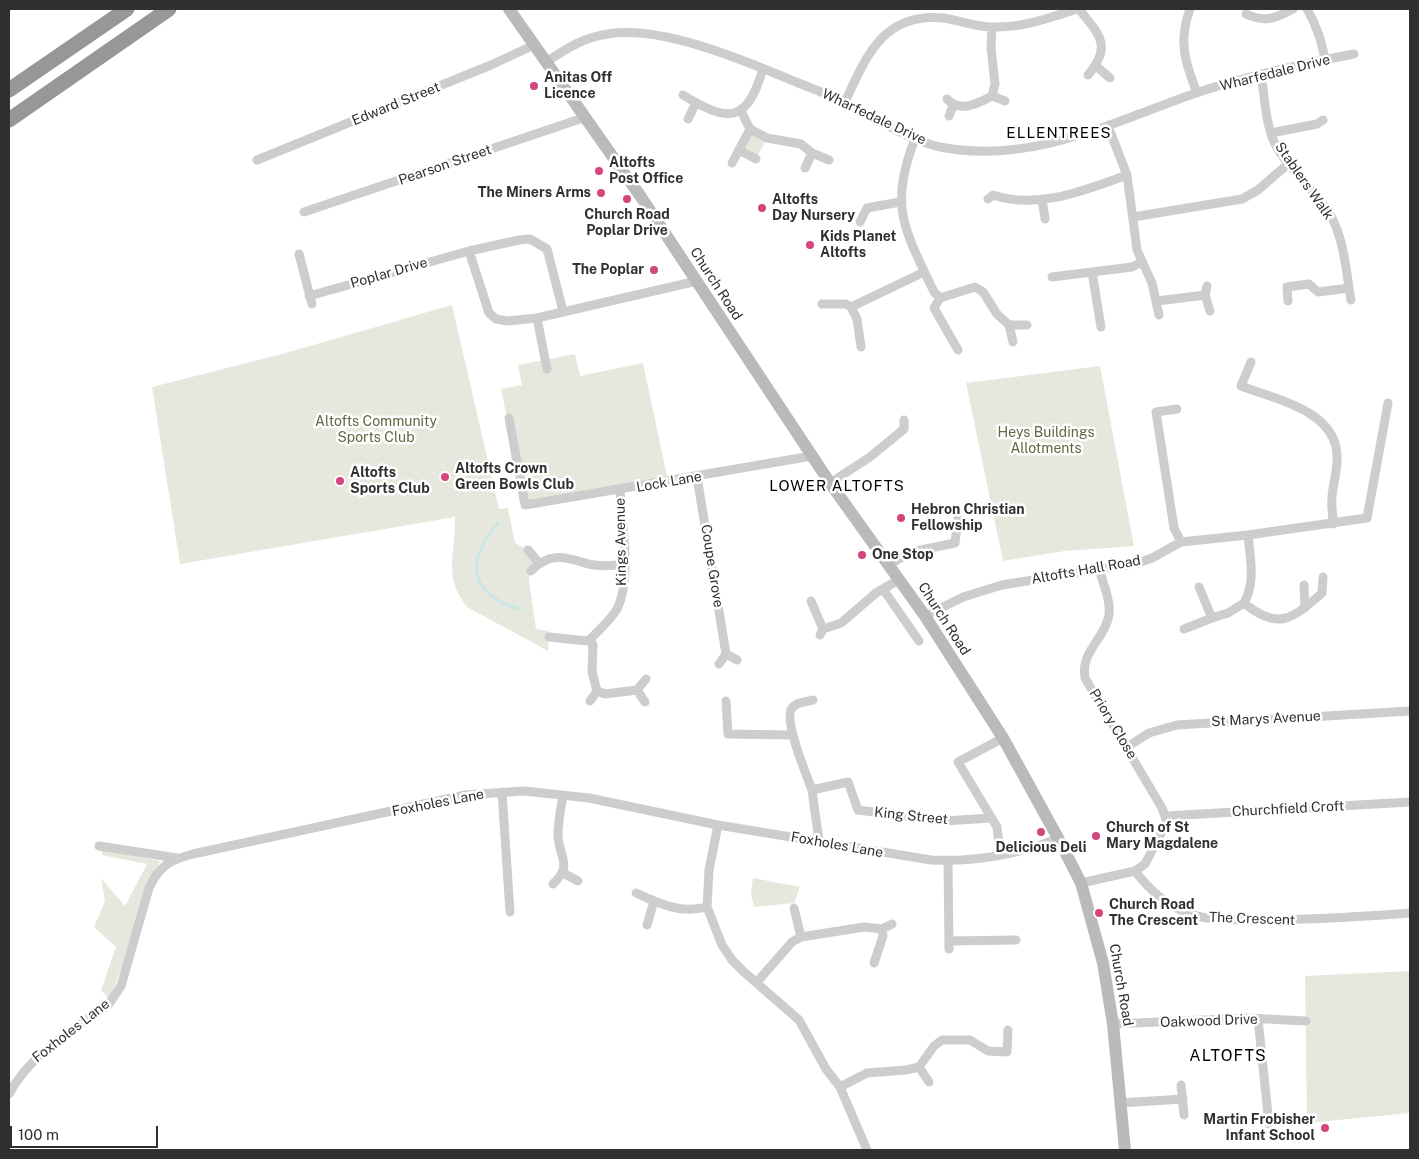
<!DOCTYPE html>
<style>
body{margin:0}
#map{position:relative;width:1419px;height:1159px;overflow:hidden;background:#fff;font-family:"Public Sans",sans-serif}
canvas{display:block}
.frame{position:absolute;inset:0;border:10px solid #303030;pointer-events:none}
.scale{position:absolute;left:10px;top:1126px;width:148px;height:22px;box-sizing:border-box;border:2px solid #303030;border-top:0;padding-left:6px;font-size:15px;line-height:18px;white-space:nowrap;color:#303030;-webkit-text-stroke:4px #fff;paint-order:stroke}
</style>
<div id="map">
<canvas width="1419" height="1159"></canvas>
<div class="frame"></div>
<div class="scale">100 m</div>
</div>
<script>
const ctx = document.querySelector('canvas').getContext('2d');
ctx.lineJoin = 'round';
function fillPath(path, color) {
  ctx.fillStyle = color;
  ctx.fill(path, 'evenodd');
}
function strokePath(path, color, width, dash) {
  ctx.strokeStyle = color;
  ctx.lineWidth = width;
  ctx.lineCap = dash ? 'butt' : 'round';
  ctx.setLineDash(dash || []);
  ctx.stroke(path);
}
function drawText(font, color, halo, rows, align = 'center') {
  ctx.font = font + ' "Public Sans",sans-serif';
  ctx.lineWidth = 5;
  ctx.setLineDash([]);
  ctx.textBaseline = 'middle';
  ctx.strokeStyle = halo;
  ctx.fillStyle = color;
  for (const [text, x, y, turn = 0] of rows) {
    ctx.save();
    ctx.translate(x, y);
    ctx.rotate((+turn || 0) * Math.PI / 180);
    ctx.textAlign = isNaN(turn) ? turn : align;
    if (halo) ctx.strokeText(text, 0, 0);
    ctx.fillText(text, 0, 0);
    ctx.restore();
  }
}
const green = new Path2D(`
 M750,129L767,138L756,159L739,150Z
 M452,305L499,509L508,508L515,543L528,550L539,563L531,571L529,580L536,629L549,631L548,651L467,607C442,575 456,554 455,517L180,564L152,387L282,354Z
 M575,354L580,376L643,363L668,481L525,505L501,389L522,385L518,365Z
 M1100,366L1134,546L1065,551L1003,561L966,383Z
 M102,849L160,861L148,884L135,928L110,1000L101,990L116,947L94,927L105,901L101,878L125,906L147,864L102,855Z
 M753,878L800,887L794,903L754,907L751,894Z
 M1410,971V1113L1307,1123L1305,976Z`);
const stream = new Path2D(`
 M498,523C466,561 467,592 519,609`);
const street = new Path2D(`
 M1079,9C1099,35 1113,45 1088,75
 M1190,9C1178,41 1185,62 1197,93
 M1307,9C1317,26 1321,40 1325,59
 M1246,14C1265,23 1276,18 1293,9
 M546,62C566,49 584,37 608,34C662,25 746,61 796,82C813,89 831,95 848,104C877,119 908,140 940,147C1031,165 1113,122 1196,93C1247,76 1301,64 1354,54
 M1096,66L1110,78
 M1261,75C1265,97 1265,125 1276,146C1291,173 1317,191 1332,218C1345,244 1346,272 1351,300
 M683,95C730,124 747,122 763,69
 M992,96L1005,101
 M947,99C959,113 977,104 992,96L995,84L991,48L992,27
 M845,102C866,57 883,12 943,18C959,20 975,27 992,27C1021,28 1050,18 1077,9
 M741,111L750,129L767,138L801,144L812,153L829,160
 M949,116L953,106
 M688,119L696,103
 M1108,126L1127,175L1137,250L1152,283L1159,315
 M1271,133L1317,124L1323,120
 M915,139C888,207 905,230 934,292L940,298L975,287L983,292L997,314L1009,325L1013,342
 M739,150L756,159
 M257,160L491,65L534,45
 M732,163L750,129
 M805,168L812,153
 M988,199L993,195C1038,210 1085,190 1127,175
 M1042,199L1045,219
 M304,212L586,117
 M1133,217L1242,199L1258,190L1288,164
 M860,222L867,208L900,202
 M469,251L489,313L496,319L507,321L537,318L697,281
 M299,254L312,304
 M1092,272L1101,327
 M1052,277L1132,267L1142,262
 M1205,295L1210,311
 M309,296L469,251L519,240L530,239L547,249L563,311
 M940,298L934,308L958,350
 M1157,301L1205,295L1207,286
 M1288,301L1287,287L1309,284L1318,292L1349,288
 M822,304H846L851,307
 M537,318L547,369
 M1009,325H1027
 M861,347L857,319L851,307L924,272
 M1251,362L1241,386C1275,399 1335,410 1337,455C1338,469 1333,483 1332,497C1331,506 1333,515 1333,524
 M1177,409L1156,412L1174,528L1181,542
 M509,418L525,505L812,456
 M697,477L726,654
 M830,483L870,457L904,429V420
 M1248,535C1250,558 1256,582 1244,603C1278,631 1293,619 1322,593L1323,577
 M528,550L539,563
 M890,564L911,552L955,543L958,519
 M531,571C548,553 563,556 585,563C597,567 611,566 624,564
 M1304,585L1305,608
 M1199,587L1212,618L1228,613L1244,603
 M883,589L919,641
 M811,601L823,629
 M925,616L963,597L1002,585L1138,563L1152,558L1181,542L1248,535L1367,518L1388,403
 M1184,629L1212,618
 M820,635L823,629L841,623L876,593L900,579
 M549,637L588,641L593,644L592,672L597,691L605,694L637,690L646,679
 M588,641C598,631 610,621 617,609C632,580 622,523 620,490
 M719,664L726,654L737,660
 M637,690L645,702
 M590,701L597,691
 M726,701L728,734L793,735
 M1127,747L1149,733L1177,725L1410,711
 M812,790C807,776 783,720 792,708C796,702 806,702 813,700
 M502,792L510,912
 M1166,816L1410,802
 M718,825L709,870L707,907L722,945L732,960L744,972L799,1020L826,1069L840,1087L867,1150
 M819,841L812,790L848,782L858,810L943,821L992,818
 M99,846L177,858
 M1000,854L997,827L958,762L1003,738
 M948,861L949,949
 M1135,871C1148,888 1165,904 1185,912C1206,921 1231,920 1253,920C1306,920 1358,917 1410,913
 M563,873L578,881
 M1081,883L1135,871L1145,864L1167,822L1162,808L1085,678C1080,652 1105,639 1109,615C1111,601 1103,583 1099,569
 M553,884C574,864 558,857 558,834C558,821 561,808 563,795
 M636,893C660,904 681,914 707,907
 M794,908L801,937
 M647,925L654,901
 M949,941L1016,940
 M874,963L883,936L882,929
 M757,982L792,942L801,937L864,927L882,929L892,924
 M1258,1019L1269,1124
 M1113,1024L1247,1018L1306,1021
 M919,1067L929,1082
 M1181,1085L1184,1115
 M840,1087L867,1073L906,1070L919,1067L934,1046L942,1040H970L988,1051L1007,1052L1008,1030
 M9,1094C31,1053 72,1031 109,1004L121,986L149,888C159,866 170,860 193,854L465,795L524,791L589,798L718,825L931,860C973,862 1020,855 1058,838
 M1120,1103L1183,1099`);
const secondary = new Path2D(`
 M509,9L641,197L830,483L925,616L1003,738L1058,838L1081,883L1103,963L1113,1024L1125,1150`);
const highway = new Path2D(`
 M9,90L127,9
 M9,120L169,9`);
const markers = [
 [534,86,5,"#d4457e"],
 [599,171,5,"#d4457e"],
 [601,193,5,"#d4457e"],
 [627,199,5,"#d4457e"],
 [762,208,5,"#d4457e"],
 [810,245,5,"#d4457e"],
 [654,270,5,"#d4457e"],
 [445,477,5,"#d4457e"],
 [340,481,5,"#d4457e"],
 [901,518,5,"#d4457e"],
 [862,555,5,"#d4457e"],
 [1041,832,5,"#d4457e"],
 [1096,836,5,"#d4457e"],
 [1099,913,5,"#d4457e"],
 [1325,1128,5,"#d4457e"]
];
const streetNames = [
 ["Wharfedale Drive",1275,73,-14],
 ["Edward Street",396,104,-22],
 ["Wharfedale Drive",874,117,25],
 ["Pearson Street",445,165,-19],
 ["Stablers Walk",1304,181,55],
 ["Poplar Drive",389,273,-16],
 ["Church Road",716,284,57],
 ["Lock Lane",669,482,-10],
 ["Kings Avenue",621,542,-91],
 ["Coupe Grove",712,566,81],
 ["Altofts Hall Road",1086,570,-10],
 ["Church Road",944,619,57],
 ["St Marys Avenue",1266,719,-3],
 ["Priory Close",1113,724,59],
 ["Foxholes Lane",438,803,-11],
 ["Churchfield Croft",1288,809,-3],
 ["King Street",911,816,6],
 ["Foxholes Lane",837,845,10],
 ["The Crescent",1252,919,2],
 ["Church Road",1121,985,80],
 ["Oakwood Drive",1209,1021,-2],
 ["Foxholes Lane",71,1031,-38]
];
const poiNames = [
 ["Anitas Off",544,78],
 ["Licence",544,94],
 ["Altofts",609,163],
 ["Post Office",609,179],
 ["The Miners Arms",591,193,"right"],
 ["Altofts",772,200],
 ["Day Nursery",772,216],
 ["Church Road",627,215,"center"],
 ["Poplar Drive",627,231,"center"],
 ["Kids Planet",820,237],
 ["Altofts",820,253],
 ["The Poplar",644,270,"right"],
 ["Altofts Crown",455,469],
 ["Green Bowls Club",455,485],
 ["Altofts",350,473],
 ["Sports Club",350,489],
 ["Hebron Christian",911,510],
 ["Fellowship",911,526],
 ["One Stop",872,555],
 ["Church of St",1106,828],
 ["Mary Magdalene",1106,844],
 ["Delicious Deli",1041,848,"center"],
 ["Church Road",1109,905],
 ["The Crescent",1109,921],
 ["Martin Frobisher",1315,1120,"right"],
 ["Infant School",1315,1136,"right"]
];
const parkNames = [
 ["Altofts Community",376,422],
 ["Sports Club",376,438],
 ["Heys Buildings",1046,433],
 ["Allotments",1046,449]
];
const neighbourhoodNames = [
 ["ELLENTREES",1059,133],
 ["LOWER ALTOFTS",837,486]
];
const quarterNames = [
 ["ALTOFTS",1228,1056]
];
fillPath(green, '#e7e8dd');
strokePath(stream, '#cbe6e7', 3);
strokePath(street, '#cdcdcd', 9);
strokePath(secondary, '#bababa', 12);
strokePath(highway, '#979797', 15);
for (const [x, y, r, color] of markers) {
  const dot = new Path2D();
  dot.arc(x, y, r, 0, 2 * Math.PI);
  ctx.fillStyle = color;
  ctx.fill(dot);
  strokePath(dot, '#fff', 2);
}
drawText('14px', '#303030', '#fff', streetNames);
drawText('bold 14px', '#303030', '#fff', poiNames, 'left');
drawText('14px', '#606841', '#fff', parkNames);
ctx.letterSpacing = '1px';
drawText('15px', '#000', '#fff', neighbourhoodNames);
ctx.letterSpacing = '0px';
ctx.letterSpacing = '1px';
drawText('16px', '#000', '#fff', quarterNames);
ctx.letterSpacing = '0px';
</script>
